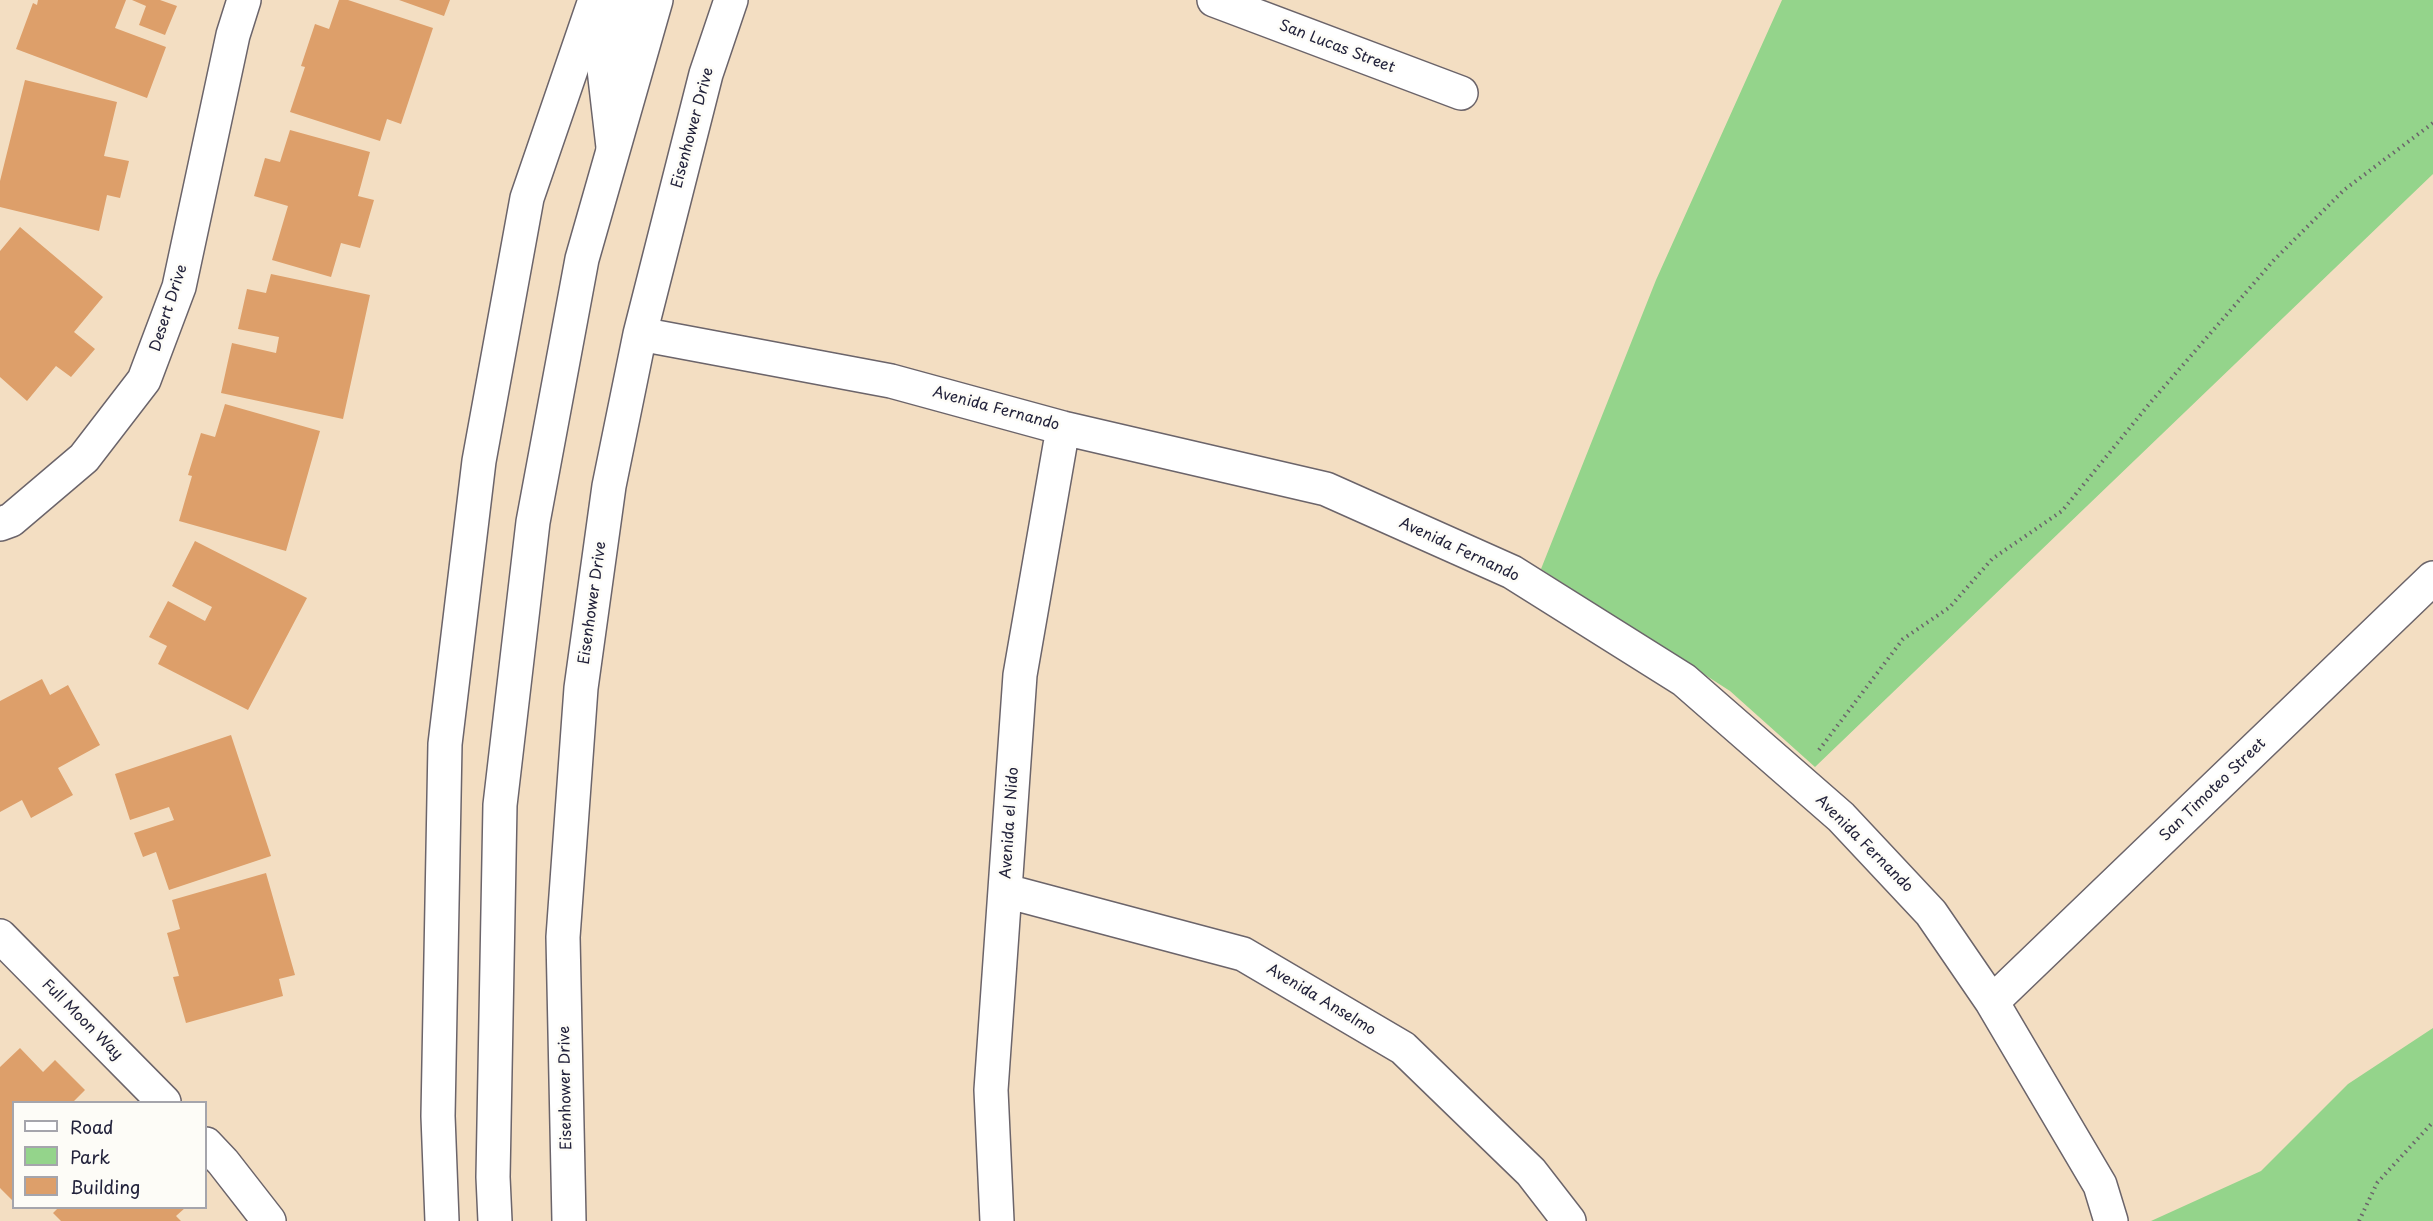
<!DOCTYPE html>
<style>
body{margin:0}
#map{position:relative;width:2433px;height:1221px;overflow:hidden;background:#f3dec2;font-family:"Playpen Sans",sans-serif}
canvas{display:block}
.legend{position:absolute;left:12px;top:1101px;width:195px;height:108px;box-sizing:border-box;background:#fdfcf7;border:2px solid #a5a5ac;margin:0;padding:8px 10px;list-style:none;font-size:18px;color:#22223b}
.legend li{display:flex;align-items:center;gap:12px;height:30px}
.legend b{width:30px;border:2px solid #a5a5ac}
</style>
<div id="map">
<canvas width="2433" height="1221"></canvas>
<ul class="legend">
<li><b style="height:8px;background:#fff"></b>Road</li>
<li><b style="height:16px;background:#94d48b"></b>Park</li>
<li><b style="height:16px;background:#dd9f6a"></b>Building</li>
</ul>
</div>
<script>
const ctx = document.querySelector('canvas').getContext('2d');
ctx.lineJoin = 'round';
function fillPath(path, color) {
  ctx.fillStyle = color;
  ctx.fill(path, 'evenodd');
}
function strokePath(path, color, width, dash) {
  ctx.strokeStyle = color;
  ctx.lineWidth = width;
  ctx.lineCap = dash ? 'butt' : 'round';
  ctx.setLineDash(dash || []);
  ctx.stroke(path);
}
function drawText(font, color, halo, rows, align = 'center') {
  ctx.font = font + ' "Playpen Sans",sans-serif';
  ctx.lineWidth = 5;
  ctx.setLineDash([]);
  ctx.textBaseline = 'middle';
  ctx.strokeStyle = halo;
  ctx.fillStyle = color;
  for (const [text, x, y, turn = 0] of rows) {
    ctx.save();
    ctx.translate(x, y);
    ctx.rotate((+turn || 0) * Math.PI / 180);
    ctx.textAlign = isNaN(turn) ? turn : align;
    if (halo) ctx.strokeText(text, 0, 0);
    ctx.fillText(text, 0, 0);
    ctx.restore();
  }
}
const green = new Path2D(`
 M1782,0H2433V174L1815,767L1730,691L1541,569L1656,280Z
 M2433,1028V1221H2151L2261,1171L2348,1084Z`);
const building = new Path2D(`
 M38,0H126L115,28L166,47L147,98L16,49L33,3L37,5Z
 M132,0H160L177,6L165,35L139,25L146,6Z
 M339,0H348L433,28L401,124L387,119L380,141L290,112L305,67L301,66L315,24L329,29Z
 M399,0H450L444,16Z
 M25,80L117,102L104,156L129,161L120,198L107,195L99,231L0,207V181Z
 M290,130L370,152L358,196L374,200L360,248L341,243L331,277L272,260L288,206L254,196L265,158L280,162Z
 M20,227L103,297L74,332L95,349L71,377L56,366L27,401L0,377V251Z
 M271,274L370,295L343,419L221,393L232,343L276,353L279,337L238,329L247,289L266,293Z
 M225,404L320,431L286,551L179,521L192,476L188,475L201,433L215,437Z
 M195,541L307,598L248,710L158,664L167,646L149,637L168,601L205,621L212,607L172,586Z
 M42,679L50,695L68,685L100,745L58,768L73,795L31,818L22,800L0,812V701Z
 M231,735L271,856L169,890L156,852L143,857L134,833L174,820L169,807L130,820L115,774Z
 M266,873L295,975L279,979L283,996L186,1023L173,977L179,976L167,933L180,929L172,900Z
 M20,1048L43,1072L55,1060L85,1090L73,1102H14V1202L0,1188V1067Z
 M58,1208H185L176,1216L181,1221H61L53,1213Z`);
const path = new Path2D(`
 M1819,750L1903,639L1950,607L1992,559L2062,511L2150,403L2274,260L2344,190L2433,123
 M2359,1221L2377,1183L2433,1122`);
const minor = new Path2D(`
 M1214,0L1461,93
 M613,147L604,69L625,0
 M640,334L891,381L1063,428L1326,489L1512,572L1684,680L1841,817L1931,913L1992,1002L2100,1185L2111,1221
 M0,524L11,520L84,458L144,380L179,287L233,35L244,0
 M1006,891L1243,954L1403,1048L1531,1172L1569,1221
 M0,936L164,1102
 M1992,1002L2433,578
 M206,1144L223,1162L269,1221
 M569,1221L563,937L581,688L609,486L640,334L706,74L731,0
 M997,1221L991,1090L1020,675L1063,428`);
const major = new Path2D(`
 M442,1221L438,1116L445,744L479,461L527,198L595,0
 M495,1221L493,1177L500,805L533,522L582,259L656,0`);
const streetNames = [
 ["San Lucas Street",1337,47,21],
 ["Eisenhower Drive",693,128,-75],
 ["Desert Drive",169,308,-72],
 ["Avenida Fernando",996,409,15],
 ["Avenida Fernando",1459,550,25],
 ["Eisenhower Drive",593,603,-82],
 ["San Timoteo Street",2213,790,-44],
 ["Avenida el Nido",1010,823,-86],
 ["Avenida Fernando",1864,844,45],
 ["Avenida Anselmo",1321,1000,31],
 ["Full Moon Way",82,1020,45],
 ["Eisenhower Drive",566,1088,-91]
];
fillPath(green, '#94d48b');
fillPath(building, '#dd9f6a');
strokePath(minor, '#6b646a', 36);
strokePath(major, '#6b646a', 36);
strokePath(path, '#6b646a', 4, [1.5, 4.5]);
strokePath(minor, '#fff', 33);
strokePath(major, '#fff', 33);
drawText('15px', '#22223b', '#fdfcf7', streetNames);
</script>
